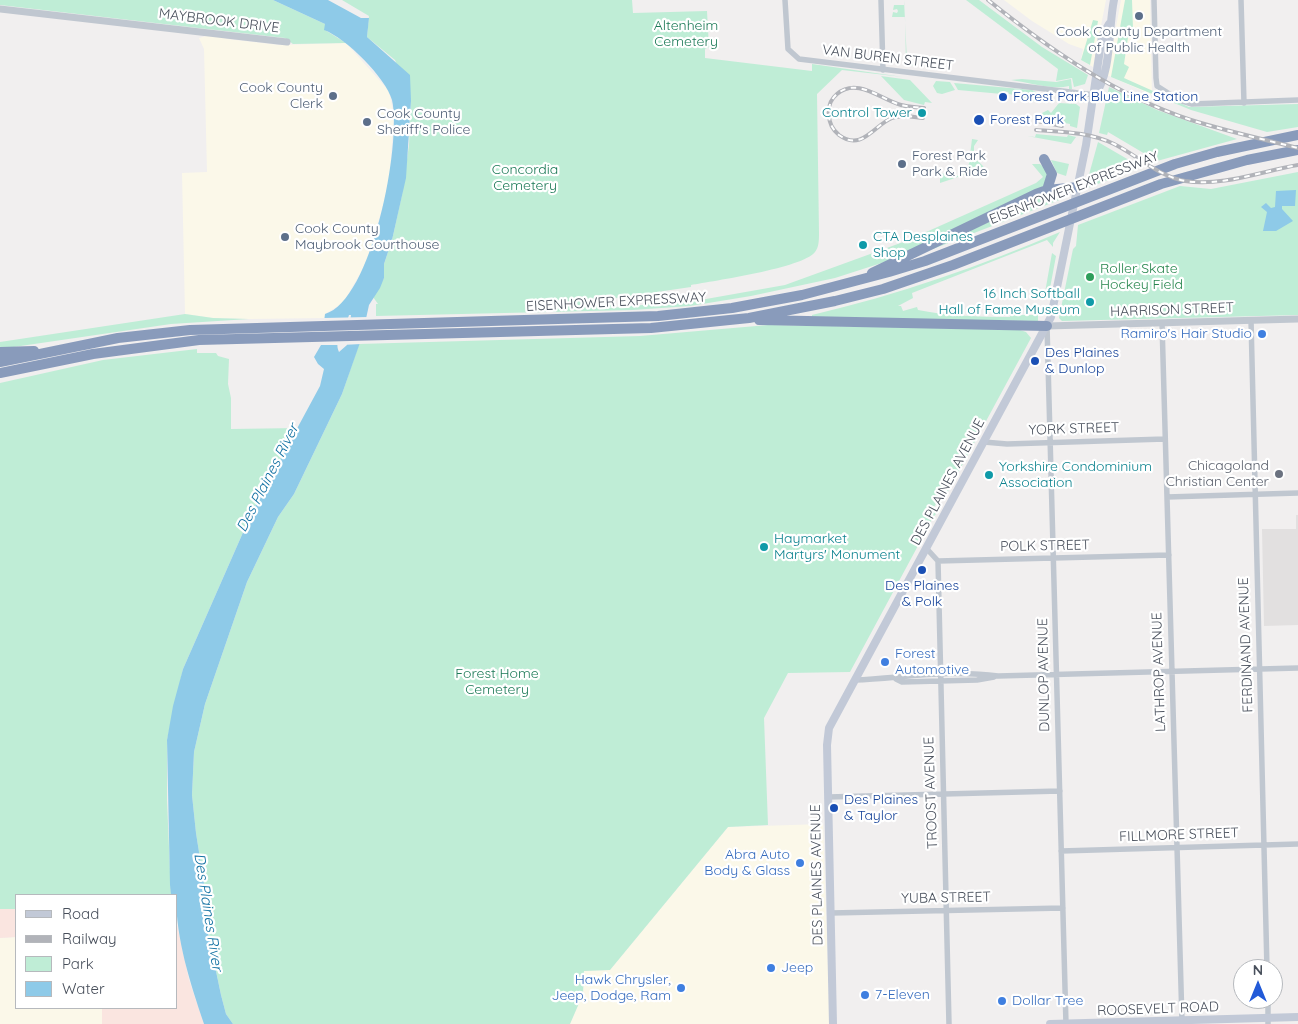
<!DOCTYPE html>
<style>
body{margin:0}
#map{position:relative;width:1298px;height:1024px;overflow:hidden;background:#f1efef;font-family:Quicksand,sans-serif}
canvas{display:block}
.legend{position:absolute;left:15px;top:894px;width:162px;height:115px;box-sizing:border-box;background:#fff;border:1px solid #b6b9bd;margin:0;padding:6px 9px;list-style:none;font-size:15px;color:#484f5b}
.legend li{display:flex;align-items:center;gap:10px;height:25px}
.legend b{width:25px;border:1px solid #b6b9bd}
.north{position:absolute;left:1233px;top:959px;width:50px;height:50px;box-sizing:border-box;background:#fff;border:1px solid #b6b9bd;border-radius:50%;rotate:0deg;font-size:14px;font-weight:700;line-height:20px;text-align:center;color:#484f5b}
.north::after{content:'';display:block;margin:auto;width:18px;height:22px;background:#225ad8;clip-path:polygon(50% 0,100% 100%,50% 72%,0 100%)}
</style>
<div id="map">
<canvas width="1298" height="1024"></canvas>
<ul class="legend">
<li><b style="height:6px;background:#c2c9d7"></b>Road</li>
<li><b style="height:6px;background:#b1b3b9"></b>Railway</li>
<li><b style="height:14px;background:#bfedd6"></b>Park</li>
<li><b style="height:14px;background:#8ecae8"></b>Water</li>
</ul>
<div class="north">N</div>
</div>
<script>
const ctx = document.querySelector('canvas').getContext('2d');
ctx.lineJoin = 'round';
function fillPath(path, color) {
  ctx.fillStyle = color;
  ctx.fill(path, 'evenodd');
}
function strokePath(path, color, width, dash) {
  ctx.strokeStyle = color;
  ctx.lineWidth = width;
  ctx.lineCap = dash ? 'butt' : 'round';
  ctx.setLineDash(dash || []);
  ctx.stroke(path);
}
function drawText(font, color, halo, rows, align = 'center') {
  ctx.font = font + ' Quicksand,sans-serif';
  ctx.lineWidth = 4.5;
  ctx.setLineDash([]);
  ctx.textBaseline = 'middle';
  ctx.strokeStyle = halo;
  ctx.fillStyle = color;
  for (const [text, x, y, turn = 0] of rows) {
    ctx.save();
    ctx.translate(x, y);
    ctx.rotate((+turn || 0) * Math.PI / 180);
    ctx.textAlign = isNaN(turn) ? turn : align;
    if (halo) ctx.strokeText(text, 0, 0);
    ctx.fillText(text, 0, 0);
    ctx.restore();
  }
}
const commercial = new Path2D(`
 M1004,0H1106L1093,67L1081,60L1083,49L1069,44L1032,21Z
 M1121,0H1150L1152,95L1107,75Z
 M213,34L227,39L279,45L346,43L389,91L394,116L389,185L368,257L361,272L343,303L325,314V318L249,319L213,318L185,314L182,173L207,172L204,49L199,38Z
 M823,824L830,1024H570L583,994L584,971L610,970L728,827Z
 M16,937V1008H102V1024H0V938Z`);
const education = new Path2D(`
 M1296,515H1298V625L1264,626L1262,529H1296Z`);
const medical = new Path2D(`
 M0,909H16V937L0,938Z
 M176,920L189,980L204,1024H102V1008H176Z`);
const green = new Path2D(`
 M0,0H273L325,24V30L346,43L293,44L285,38L0,5Z
 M342,0H632L633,13L707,11L709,47L705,49V58L812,71V64L903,77L842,70L817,94L819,233C819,240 819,247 815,252C803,268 713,281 691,285V287L616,298L610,308L706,299L785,285L906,241L1036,183L1043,177L1032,164H1040L1048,171L1044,186L894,259L835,278L751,296L690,306L633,310L376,316V304H378L373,297L384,278V264L392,240L402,195L409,145L411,101L395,60L367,37L369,16Z
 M904,0L907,61L913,64L912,66L906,65L905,17H892L893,12L897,13L898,11L897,9L893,10L894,5H904Z
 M966,0H979L1042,47L1088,75L1085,84L1074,87L1072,78L1056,81L1058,69Z
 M1125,0H1132L1133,29L1129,31L1124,64L1129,67L1124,78L1189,107L1298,104V127L1267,132L1191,110L1111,77Z
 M1093,20L1098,21L1090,65L1081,60Z
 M881,76L910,80L932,103L925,102L924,105L904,100Z
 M1022,79L1056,82L1071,79L1072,89H1069V86C1052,90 1031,83 1011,80Z
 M936,81L950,82L955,90L942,94L937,93L933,86Z
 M954,83L1032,90L1038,93V98L1031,103L1019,96L1009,94L1008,92L1003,91L1002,94L958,90Z
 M1109,87L1157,110L1237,139L1157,161L1108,132L1107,135L1099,133Z
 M1059,103L1076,104L1080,107L1077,128L1070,126V124L1037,118L1038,115L1048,110L1051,113Z
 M1036,134L1067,137L1068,135L1076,137L1071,144L1027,136L1035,137Z
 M972,139L978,140L974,146V157L985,168L940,183V173L959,176L960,171H968Z
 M1098,142L1141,167L1085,189Z
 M1051,160L1069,164L1066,176L1057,173Z
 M1298,172V315L1062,321L1059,318L1073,249L1076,246L1078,225L1180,186L1211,189Z
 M1048,194H1066L1067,197L920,254Z
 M1060,232L1053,243V247L1047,240L912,293L913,298L898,306H901L903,311L917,307L918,310C949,316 979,317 1010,317L1011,313H1015V315H1038V321L812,319V315C897,295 981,266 1060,232Z
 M1052,253L1056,256L1048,299L1044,298Z
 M185,314L213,318L249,319L171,324L0,349V342Z
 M768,325L1017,329L1026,332L1031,338L946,495H941L933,509L936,514L934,516L850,672L788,673L764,718L768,825L728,827L610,970L584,971L583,994L570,1024H233L226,1014L221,995L208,933L205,890L196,833L192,795L194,752L205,704L247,582L278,517L294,494L342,394L359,344L640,336Z
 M197,349V353H216L218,356L229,359L228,384L231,398V429L298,428L252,512L183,669L167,740V800L171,895H16V909H0V383L103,360Z`);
const water = new Path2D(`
 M273,0H328L361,18H369L367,37L410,75L411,101L406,178L392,240L384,264V278L380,288L369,305L362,337L342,394L294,494L278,517L247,582L205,704L194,752L192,795L196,833L205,890L208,933L221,995L226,1014L233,1024H204C190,982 176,940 176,895H171L170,885L167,740L173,706L183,669L252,512L320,386L324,369L318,364L314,357L321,345L325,314C372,301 402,143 392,100C386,78 346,38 324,30L325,24ZM349,315H351L347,345L339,352C333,339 346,327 349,315Z
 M1296,190L1295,206H1282V209L1293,221L1276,231H1263L1267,212L1261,207L1266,203L1271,208L1275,207L1276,191Z`);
const pier = new Path2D(`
 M368,317L361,344L342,345L345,343L348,323L340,345H319L324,318Z`);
const minor = new Path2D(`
 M785,0L788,49L799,59L1095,95
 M881,0L883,70
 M1154,0L1156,78L1157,86L1179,100L1192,104L1298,100
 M1241,0L1244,103
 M1251,320L1267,969
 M1162,323L1182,1021
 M1047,326L1066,1024
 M984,442L1007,444L1165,439
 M1167,497L1298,493
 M927,549L938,561L1169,555
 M938,561L949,1024
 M896,679L902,682L977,680L994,677
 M855,680C902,678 950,669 998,676L1298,668
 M828,797L1060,791
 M1061,851L1298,844
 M831,913L1063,908
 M1268,999V1024`);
const tertiary = new Path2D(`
 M0,9L287,42
 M1047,326L1298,319`);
const secondary = new Path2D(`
 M1095,95C1112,72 1108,28 1114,0
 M833,1024L827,745L829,728L1051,317L1086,145L1102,36L1109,24
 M1050,1024L1298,1017`);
const motorway = new Path2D(`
 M1044,159L1052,174L1047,190
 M872,273L1036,194L1047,190L1078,187
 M759,320L1047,326
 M0,352L34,351
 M0,362L118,338L190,330L658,316L732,308L802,295L889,272L925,261L1175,164L1217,152L1298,135
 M0,373L93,354L199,340L651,328L749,318L835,301L883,289L953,265L1161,184L1247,160L1298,150`);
const rail = new Path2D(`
 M988,0C1049,49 1115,95 1191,120C1226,131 1262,139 1298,148
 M923,118C913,117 902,114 892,118C874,125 862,152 839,135C833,130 829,123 829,115C828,107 831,99 837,94C857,77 880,99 901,105C908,107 916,107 924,108
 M1037,121L1062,126
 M1036,130C1063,132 1089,132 1114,144C1138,156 1158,176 1185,181C1222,187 1262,171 1298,165`);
const markers = [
 [1139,16,5,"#5c6f8a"],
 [333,96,5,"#5c6f8a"],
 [1003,97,5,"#1a4fb4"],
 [922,113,5,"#0f9aa8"],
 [979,120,6,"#1a4fb4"],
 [367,122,5,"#5c6f8a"],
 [902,164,5,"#5c6f8a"],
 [285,237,5,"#5c6f8a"],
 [863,245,5,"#0f9aa8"],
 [1090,277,5,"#2e9e5b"],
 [1090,302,5,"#0f9aa8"],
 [1262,334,5,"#3f7fe0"],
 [1035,361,5,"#1a4fb4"],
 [1279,474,5,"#6b7280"],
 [989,475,5,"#0f9aa8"],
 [764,547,5,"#0f9aa8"],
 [922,570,5,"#1a4fb4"],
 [885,662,5,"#3f7fe0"],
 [834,808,5,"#1a4fb4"],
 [800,863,5,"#3f7fe0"],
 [771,968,5,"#3f7fe0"],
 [681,988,5,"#3f7fe0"],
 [865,995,5,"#3f7fe0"],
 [1002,1001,5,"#3f7fe0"]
];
const streetNames = [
 ["MAYBROOK DRIVE",219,21,7],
 ["VAN BUREN STREET",888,58,7],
 ["EISENHOWER EXPRESSWAY",1074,188,-21],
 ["EISENHOWER EXPRESSWAY",616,302,-3],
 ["HARRISON STREET",1172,310,-2],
 ["YORK STREET",1074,429,-2],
 ["DES PLAINES AVENUE",948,482,-62],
 ["POLK STREET",1045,546,-1],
 ["FERDINAND AVENUE",1246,645,-92],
 ["LATHROP AVENUE",1159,672,-92],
 ["DUNLOP AVENUE",1044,675,-91],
 ["TROOST AVENUE",931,793,-92],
 ["FILLMORE STREET",1179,835,-2],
 ["DES PLAINES AVENUE",817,875,-91],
 ["YUBA STREET",946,898,-1],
 ["ROOSEVELT ROAD",1158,1009,-2]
];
const parkNames = [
 ["Altenheim",686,26],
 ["Cemetery",686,42],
 ["Concordia",525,170],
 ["Cemetery",525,186],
 ["Forest Home",497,674],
 ["Cemetery",497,690]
];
const serviceNames = [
 ["Cook County Department",1139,32,"center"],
 ["of Public Health",1139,48,"center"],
 ["Cook County",323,88,"right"],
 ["Clerk",323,104,"right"],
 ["Cook County",377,114],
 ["Sheriff's Police",377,130],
 ["Forest Park",912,156],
 ["Park & Ride",912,172],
 ["Cook County",295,229],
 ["Maybrook Courthouse",295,245]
];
const transitNames = [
 ["Forest Park Blue Line Station",1013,97],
 ["Forest Park",990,120],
 ["Des Plaines",1045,353],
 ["& Dunlop",1045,369],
 ["Des Plaines",922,586,"center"],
 ["& Polk",922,602,"center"],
 ["Des Plaines",844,800],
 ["& Taylor",844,816]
];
const cultureNames = [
 ["Control Tower",912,113,"right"],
 ["CTA Desplaines",873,237],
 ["Shop",873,253],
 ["16 Inch Softball",1080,294,"right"],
 ["Hall of Fame Museum",1080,310,"right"],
 ["Yorkshire Condominium",999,467],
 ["Association",999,483],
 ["Haymarket",774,539],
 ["Martyrs' Monument",774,555]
];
const leisureNames = [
 ["Roller Skate",1100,269],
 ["Hockey Field",1100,285]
];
const shopNames = [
 ["Ramiro's Hair Studio",1252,334,"right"],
 ["Forest",895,654],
 ["Automotive",895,670],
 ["Abra Auto",790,855,"right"],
 ["Body & Glass",790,871,"right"],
 ["Jeep",781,968],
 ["Hawk Chrysler,",671,980,"right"],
 ["Jeep, Dodge, Ram",671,996,"right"],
 ["7-Eleven",875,995],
 ["Dollar Tree",1012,1001]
];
const worshipNames = [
 ["Chicagoland",1269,466],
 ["Christian Center",1269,482]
];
const waterNames = [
 ["Des Plaines River",268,478,-63],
 ["Des Plaines River",208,912,81]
];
fillPath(commercial, '#fbf8e9');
fillPath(education, '#e2e0e0');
fillPath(medical, '#fae5e0');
fillPath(green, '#bfedd6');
fillPath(water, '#8ecae8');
fillPath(pier, '#f1efef');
strokePath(minor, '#c0c7d0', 5.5);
strokePath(tertiary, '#c0c7d0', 7);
strokePath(secondary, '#c2c9d7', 8);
strokePath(motorway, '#899bbb', 10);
strokePath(rail, '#b1b3b9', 4);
strokePath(rail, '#fff', 2, [5.5]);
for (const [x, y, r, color] of markers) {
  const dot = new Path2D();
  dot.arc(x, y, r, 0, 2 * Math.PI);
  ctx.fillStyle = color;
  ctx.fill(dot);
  strokePath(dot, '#fff', 2);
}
drawText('14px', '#484f5b', '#fff', streetNames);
drawText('14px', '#1b7956', '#fff', parkNames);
drawText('14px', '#4e5e75', '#fff', serviceNames, 'left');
drawText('14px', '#164399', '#fff', transitNames, 'left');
drawText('14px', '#0d838f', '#fff', cultureNames, 'left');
drawText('14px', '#27864d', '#fff', leisureNames, 'left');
drawText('14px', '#366cbe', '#fff', shopNames, 'left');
drawText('14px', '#5b616d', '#fff', worshipNames, 'right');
drawText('italic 15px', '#1372a3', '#fff', waterNames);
</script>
